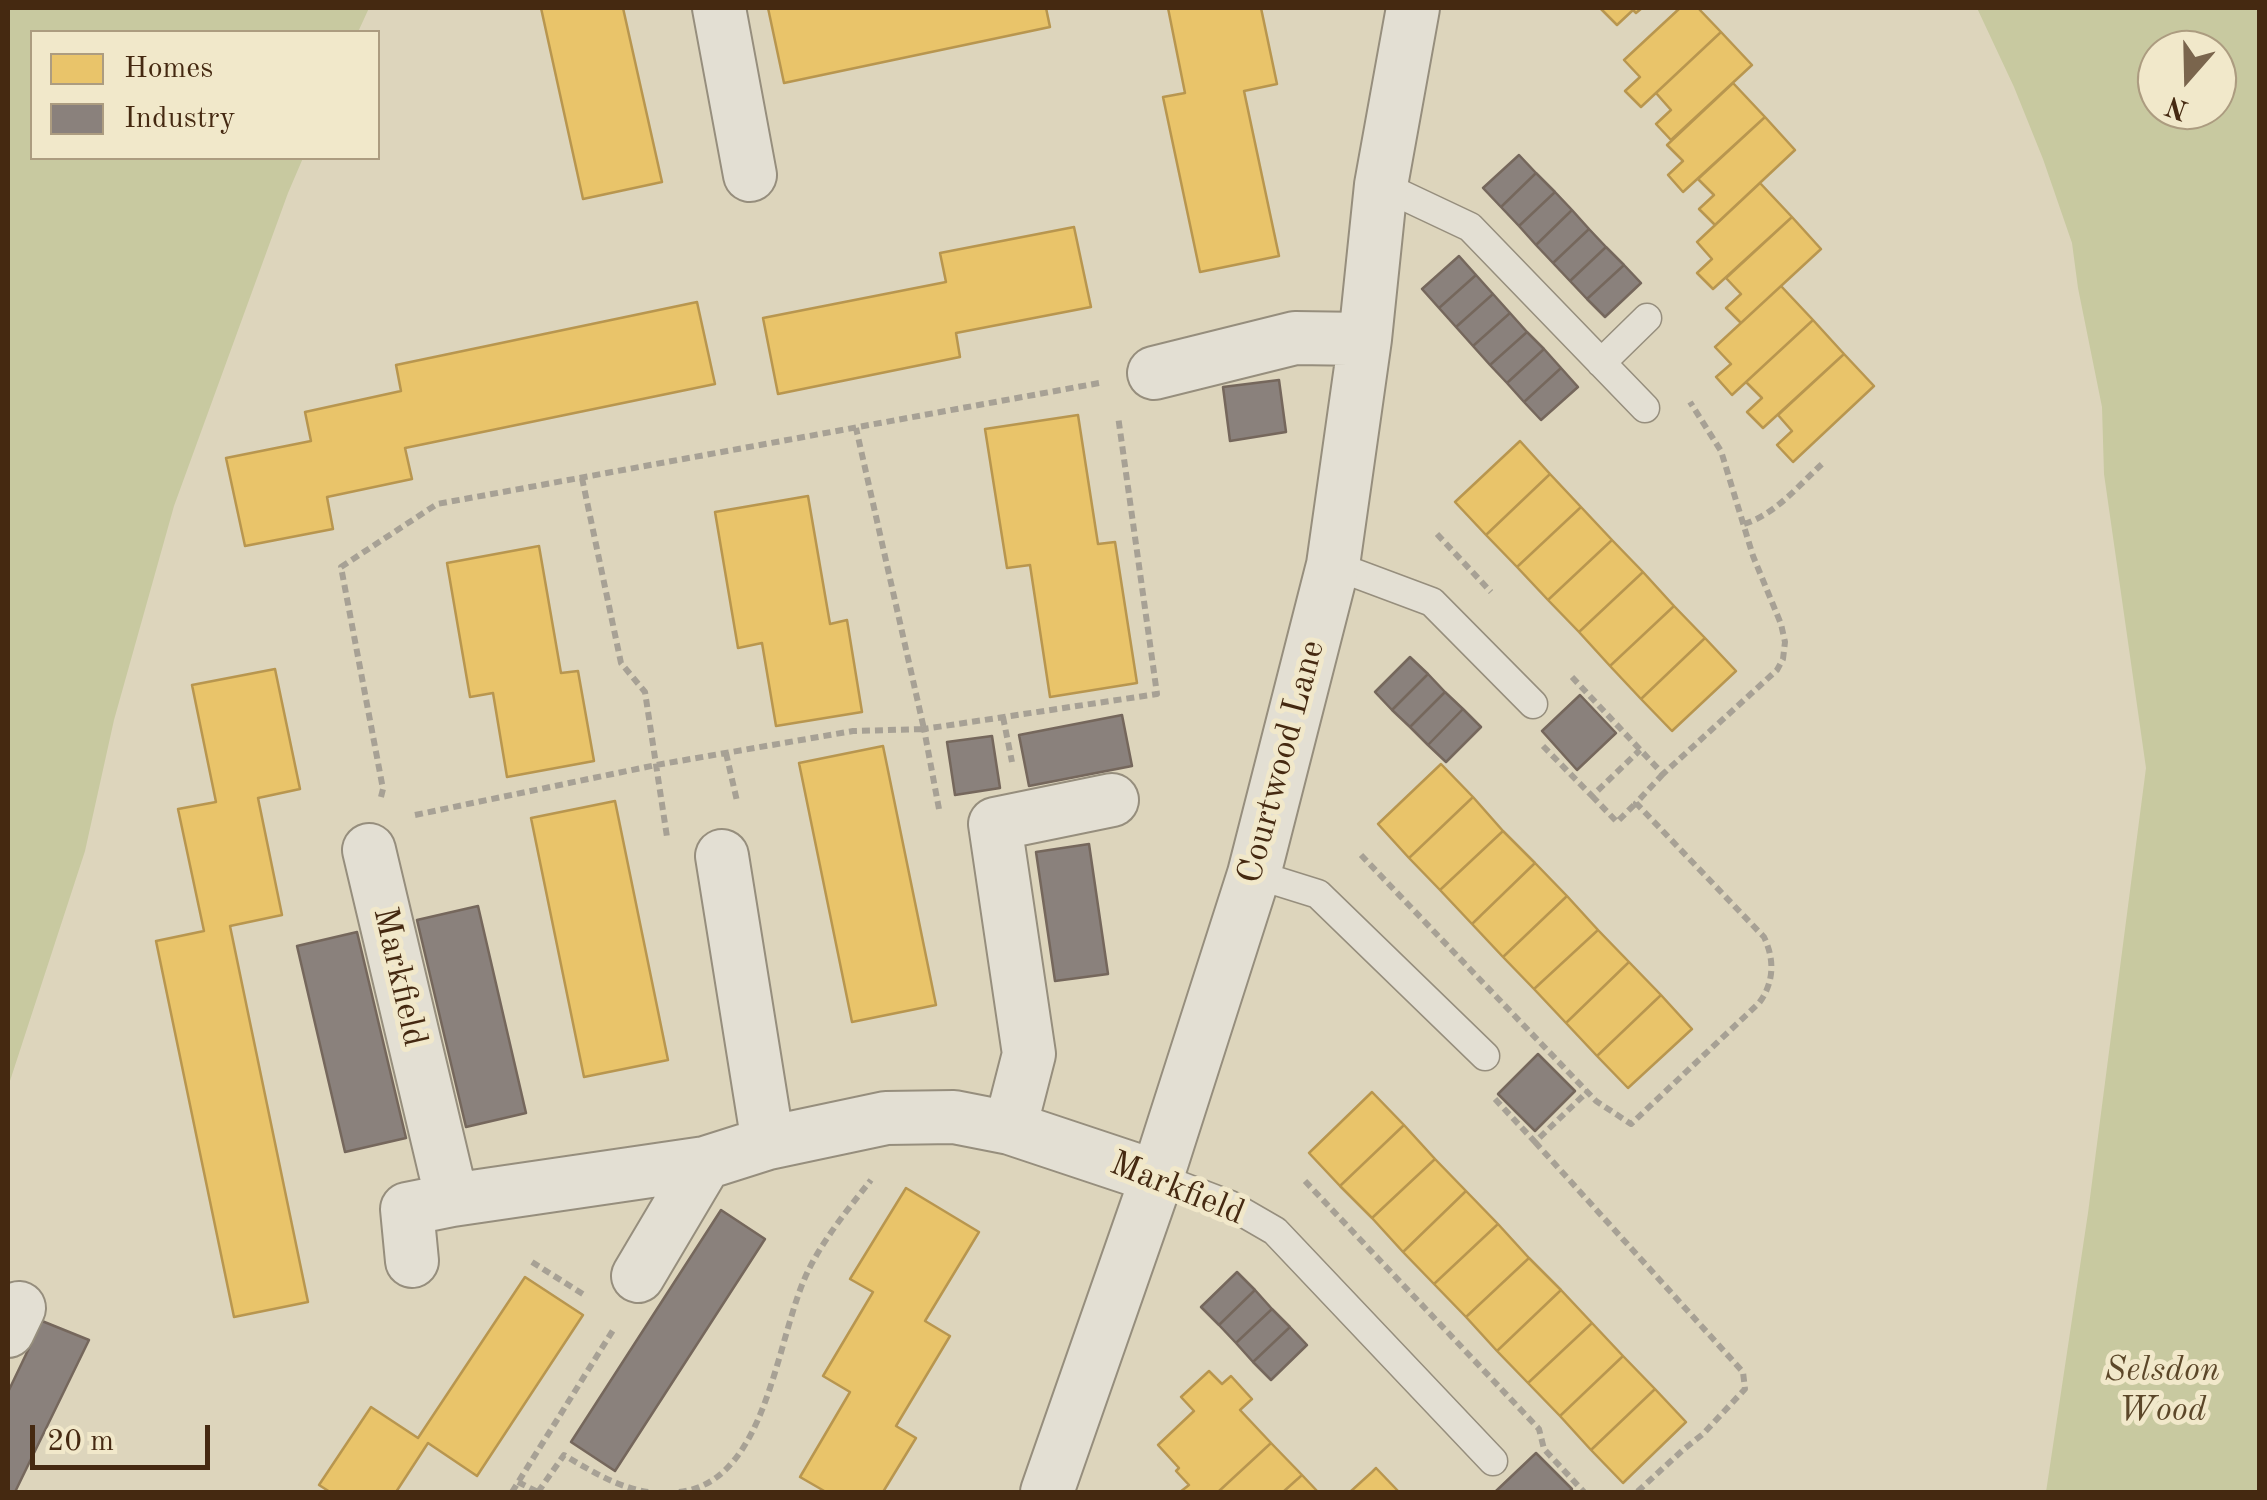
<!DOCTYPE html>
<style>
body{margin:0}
#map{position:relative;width:2267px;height:1500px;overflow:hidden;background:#ddd5bc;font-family:"Old Standard TT",serif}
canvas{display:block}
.frame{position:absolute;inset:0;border:10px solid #452911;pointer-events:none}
.legend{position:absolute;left:30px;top:30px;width:350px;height:130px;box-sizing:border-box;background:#f1e8ca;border:2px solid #ac9c80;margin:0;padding:12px 18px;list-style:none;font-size:30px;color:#452911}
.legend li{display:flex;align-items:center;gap:20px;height:50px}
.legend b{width:50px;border:2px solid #ac9c80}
.north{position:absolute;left:2137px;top:30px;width:100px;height:100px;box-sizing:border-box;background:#f1e8ca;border:2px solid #ac9c80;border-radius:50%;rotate:200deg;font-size:28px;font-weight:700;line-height:40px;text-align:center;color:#452911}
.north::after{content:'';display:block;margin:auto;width:35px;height:45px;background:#7a654d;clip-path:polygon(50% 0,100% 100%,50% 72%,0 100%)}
.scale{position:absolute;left:30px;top:1425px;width:180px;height:45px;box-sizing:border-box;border:5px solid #452911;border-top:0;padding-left:12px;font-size:30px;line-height:35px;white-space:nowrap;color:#452911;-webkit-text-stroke:8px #f1e8ca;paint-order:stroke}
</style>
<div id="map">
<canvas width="2267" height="1500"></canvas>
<div class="frame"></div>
<ul class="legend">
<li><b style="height:28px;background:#e9c46a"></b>Homes</li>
<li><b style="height:28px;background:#8a817c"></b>Industry</li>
</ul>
<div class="north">N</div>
<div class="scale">20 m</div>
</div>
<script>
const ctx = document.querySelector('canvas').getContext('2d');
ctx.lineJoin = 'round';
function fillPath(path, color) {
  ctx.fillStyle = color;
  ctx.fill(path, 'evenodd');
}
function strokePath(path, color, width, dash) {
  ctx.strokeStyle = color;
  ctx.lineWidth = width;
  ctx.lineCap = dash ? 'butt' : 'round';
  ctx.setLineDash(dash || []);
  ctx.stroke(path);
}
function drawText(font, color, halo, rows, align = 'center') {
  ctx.font = font + ' "Old Standard TT",serif';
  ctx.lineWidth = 10;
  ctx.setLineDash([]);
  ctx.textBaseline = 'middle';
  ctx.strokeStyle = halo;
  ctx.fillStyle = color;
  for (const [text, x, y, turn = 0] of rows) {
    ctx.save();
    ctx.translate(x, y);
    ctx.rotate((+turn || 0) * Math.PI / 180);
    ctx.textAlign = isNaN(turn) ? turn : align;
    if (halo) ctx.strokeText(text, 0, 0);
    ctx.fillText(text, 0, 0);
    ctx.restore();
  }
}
const green = new Path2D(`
 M8,8H369L358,32H32V158H303L288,193L174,506L114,720L85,851L8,1087Z
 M1977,8H2259V1492H2046L2088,1213L2146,768L2104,474L2102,407L2078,288L2072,243L2043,159L2014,87ZM2157,50H2217V110H2157Z`);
const homes = new Path2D(`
 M541,8H623L662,182L583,199Z
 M768,8H1046L1050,27L784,83Z
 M1168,8H1261L1277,84L1244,91L1279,256L1200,272L1163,97L1185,93Z
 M1603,8H1642L1636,13L1633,10L1617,25L1601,9Z
 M1680,8H1698L1721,32L1641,107L1625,91L1640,77L1624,60Z
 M1721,32L1752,65L1671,140L1656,124L1671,110L1656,93Z
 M1733,83L1765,117L1683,192L1668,175L1683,161L1667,145Z
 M1765,117L1795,150L1715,225L1699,209L1714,195L1698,179Z
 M1760,183L1792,217L1713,289L1697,273L1712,259L1697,242Z
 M1792,217L1821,249L1741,323L1726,308L1741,294L1726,278Z
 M1074,227L1091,307L956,333L960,357L778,394L763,318L946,282L940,253Z
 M1781,286L1813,320L1732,395L1716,377L1731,364L1715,347Z
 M697,302L715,384L405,448L412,479L327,497L333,529L245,546L226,458L311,441L305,412L401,391L396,365Z
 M1813,320L1844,354L1763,428L1747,412L1762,398L1746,382Z
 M1844,354L1874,386L1793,462L1777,445L1792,431L1778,415Z
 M1078,415L1098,544L1115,542L1137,683L1050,697L1030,565L1007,568L985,429Z
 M1520,441L1550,474L1486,535L1455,502Z
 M1550,474L1581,507L1517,567L1486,535Z
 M808,496L830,624L847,620L862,712L776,726L762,643L738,648L715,512Z
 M1581,507L1612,540L1548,600L1517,567Z
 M1612,540L1643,572L1579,632L1548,600Z
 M539,546L561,673L578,671L594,761L507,777L493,693L470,697L447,563Z
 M1643,572L1674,606L1610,666L1579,632Z
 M1674,606L1705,638L1641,699L1610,666Z
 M1705,638L1736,671L1672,731L1641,699Z
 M275,669L300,789L258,798L282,915L230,926L308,1302L234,1317L156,941L204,931L178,809L216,802L192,685Z
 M883,746L936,1005L852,1022L799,763Z
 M1441,764L1473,797L1409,858L1378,824Z
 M1473,797L1503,831L1440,890L1409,858Z
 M615,801L668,1060L584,1077L531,818Z
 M1503,831L1535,863L1472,924L1440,890Z
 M1535,863L1567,896L1503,957L1472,924Z
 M1567,896L1598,930L1534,989L1503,957Z
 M1598,930L1629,962L1566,1023L1534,989Z
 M1629,962L1661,995L1597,1056L1566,1023Z
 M1661,995L1692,1029L1628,1088L1597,1056Z
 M1372,1092L1404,1125L1340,1186L1309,1153Z
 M1404,1125L1435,1159L1372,1218L1340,1186Z
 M1435,1159L1466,1191L1403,1252L1372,1218Z
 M906,1188L979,1232L925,1321L950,1336L896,1426L916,1438L883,1492H826L800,1477L850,1392L823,1376L873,1292L850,1279Z
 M1466,1191L1498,1224L1434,1284L1403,1252Z
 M1498,1224L1529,1258L1466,1317L1434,1284Z
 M1529,1258L1561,1290L1497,1351L1466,1317Z
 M525,1277L583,1315L477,1476L428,1443L396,1492H330L319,1485L371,1407L418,1438Z
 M1561,1290L1592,1323L1528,1383L1497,1351Z
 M1592,1323L1623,1356L1560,1416L1528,1383Z
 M1623,1356L1655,1389L1591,1450L1560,1416Z
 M1209,1371L1222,1384L1231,1376L1252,1399L1240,1410L1271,1443L1218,1492H1180L1189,1485L1176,1471L1179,1468L1158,1445L1194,1411L1181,1397Z
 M1655,1389L1686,1422L1623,1483L1591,1450Z
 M1271,1443L1302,1475L1283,1492H1218Z
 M1376,1468L1399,1492H1350L1372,1472Z
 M1302,1475L1318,1492H1283Z`);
const industry = new Path2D(`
 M1519,155L1536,173L1501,207L1483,188Z
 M1536,173L1555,192L1519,226L1501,207Z
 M1555,192L1572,210L1536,245L1519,226Z
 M1572,210L1589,229L1553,263L1536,245Z
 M1589,229L1606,247L1570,281L1553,263Z
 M1606,247L1624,265L1587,299L1570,281Z
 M1459,256L1476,275L1439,308L1422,289Z
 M1624,265L1641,283L1605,317L1587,299Z
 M1476,275L1493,294L1456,327L1439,308Z
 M1493,294L1510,313L1473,346L1456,327Z
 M1510,313L1527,332L1490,365L1473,346Z
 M1527,332L1544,349L1507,383L1490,365Z
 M1544,349L1561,368L1524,402L1507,383Z
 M1561,368L1578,387L1541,420L1524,402Z
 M1279,380L1286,432L1230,441L1223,387Z
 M1410,657L1428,674L1392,710L1375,692Z
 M1428,674L1445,692L1410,727L1392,710Z
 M1445,692L1463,709L1428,745L1410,727Z
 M1580,695L1616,733L1577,770L1542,731Z
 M1463,709L1481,727L1446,762L1428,745Z
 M1122,715L1132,766L1029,786L1019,735Z
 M992,736L1000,788L955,795L947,742Z
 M1089,844L1108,974L1055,981L1036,852Z
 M478,906L526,1113L466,1127L417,920Z
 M357,932L406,1138L345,1152L297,946Z
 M1538,1054L1575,1091L1535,1131L1498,1094Z
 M721,1210L765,1239L615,1471L571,1442Z
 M1237,1272L1255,1290L1219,1325L1201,1307Z
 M1255,1290L1272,1309L1236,1343L1219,1325Z
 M1272,1309L1290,1327L1253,1362L1236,1343Z
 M42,1321L89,1340L15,1492H8V1392Z
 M1290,1327L1307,1345L1271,1380L1253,1362Z
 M1536,1453L1572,1489L1569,1492H1498L1496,1491Z`);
const path = new Path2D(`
 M582,478L621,663L645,692L667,837
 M1744,524C1776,514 1798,486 1822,464
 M1437,534L1491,592
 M1572,677L1663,774L1777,670L1783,659L1785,642L1781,624L1753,556L1721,451L1690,402
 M1003,717L1012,762
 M1543,746L1592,796L1640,750
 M726,753L737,801
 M1592,796L1617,822L1636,803
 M381,797L383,789L341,567L437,504L1099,383
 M939,809L924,729L1157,694L1118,416
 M415,815L656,765L853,731L924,729L856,428
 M1361,855L1596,1101L1631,1124L1759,1003C1774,983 1775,960 1764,937L1636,803L1663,774
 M1495,1099L1535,1142L1588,1091
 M1535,1142L1743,1372L1745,1389L1703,1434L1684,1449L1637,1492
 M1305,1181L1539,1429L1544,1449L1584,1492
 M532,1262L586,1296
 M518,1482L538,1492
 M512,1492L615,1327
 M538,1492L564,1455C591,1471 617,1487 648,1492
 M679,1492C769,1482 776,1334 809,1269C825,1237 849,1208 871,1180`);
const service = new Path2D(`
 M1381,185L1470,227L1645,408
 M1601,363L1647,318
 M1333,565L1432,602L1533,704
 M1254,874L1318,894L1485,1056
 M1157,1177L1230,1205L1275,1231L1493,1461`);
const minor = new Path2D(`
 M719,8L750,175
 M1154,373L1295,338L1365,339
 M369,850L452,1200L705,1163L768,1143L886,1118L954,1117L1010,1128L1157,1177
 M722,856L768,1143
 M1010,1128L1029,1054L995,824L1112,800
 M412,1261L407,1209L452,1200
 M638,1276L705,1163
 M8,1331L19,1308
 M1047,1492L1157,1177L1254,874L1333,565L1365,339L1381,185L1413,8`);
const streetNames = [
 ["Courtwood Lane",1282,762,-75],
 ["Markfield",399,977,77],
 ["Markfield",1177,1189,22]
];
const parkNames = [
 ["Selsdon",2162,1371],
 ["Wood",2162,1411]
];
fillPath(green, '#c8c9a0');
fillPath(homes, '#e9c46a');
strokePath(homes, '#b8964f', 2.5);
fillPath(industry, '#8a817c');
strokePath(industry, '#75675c', 2.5);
strokePath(service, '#968e7d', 31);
strokePath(minor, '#968e7d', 56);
strokePath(path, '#a7a195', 6, [8, 5]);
strokePath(service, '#e3dfd3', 28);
strokePath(minor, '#e3dfd3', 52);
drawText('35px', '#452911', '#f1e8ca', streetNames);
drawText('italic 35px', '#5c4729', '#f1e8ca', parkNames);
</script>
